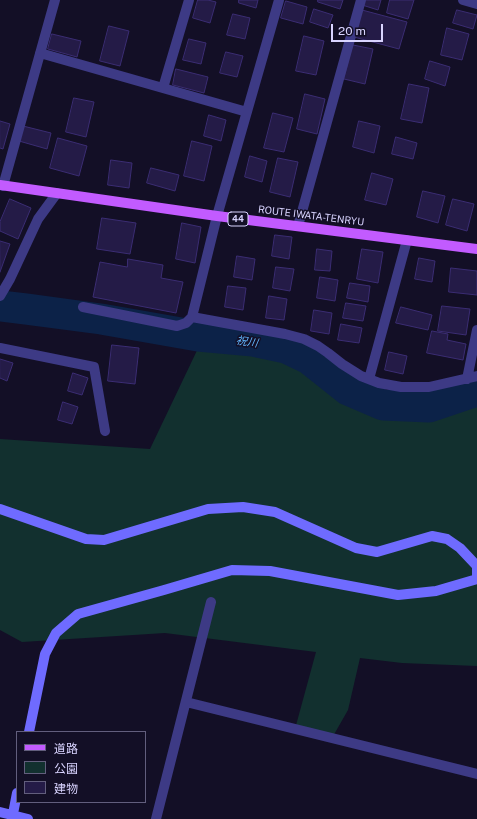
<!DOCTYPE html>
<meta charset="utf-8">
<style>
body{margin:0}
#map{position:relative;width:477px;height:819px;overflow:hidden;background:#130f26;font-family:"Public Sans","Noto Sans JP",sans-serif}
canvas{display:block}
.legend{position:absolute;left:16px;top:731px;width:130px;height:72px;box-sizing:border-box;background:#130f26;border:1px solid #625e7d;margin:0;padding:5px 7px;list-style:none;font-size:12px;color:#d9d4ff}
.legend li{display:flex;align-items:center;gap:8px;height:20px}
.legend b{width:20px;border:1px solid #625e7d}
.scale{position:absolute;left:331px;top:24px;width:52px;height:18px;box-sizing:border-box;border:2px solid #d9d4ff;border-top:0;padding-left:5px;font-size:12px;line-height:14px;white-space:nowrap;color:#d9d4ff;-webkit-text-stroke:3px #130f26;paint-order:stroke}
</style>
<div id="map">
<canvas width="477" height="819"></canvas>
<ul class="legend">
<li><b style="height:5px;background:#c25bff"></b>道路</li>
<li><b style="height:11px;background:#12302f"></b>公園</li>
<li><b style="height:11px;background:#241b47"></b>建物</li>
</ul>
<div class="scale">20 m</div>
</div>
<script>
const ctx = document.querySelector('canvas').getContext('2d');
ctx.lineJoin = 'round';
function fillPath(path, color) {
  ctx.fillStyle = color;
  ctx.fill(path, 'evenodd');
}
function strokePath(path, color, width, dash) {
  ctx.strokeStyle = color;
  ctx.lineWidth = width;
  ctx.lineCap = dash ? 'butt' : 'round';
  ctx.setLineDash(dash || []);
  ctx.stroke(path);
}
function drawText(font, color, halo, rows, align = 'center') {
  ctx.font = font + ' "Public Sans","Noto Sans JP",sans-serif';
  ctx.lineWidth = 3;
  ctx.setLineDash([]);
  ctx.textBaseline = 'middle';
  ctx.strokeStyle = halo;
  ctx.fillStyle = color;
  for (const [text, x, y, turn = 0] of rows) {
    ctx.save();
    ctx.translate(x, y);
    ctx.rotate((+turn || 0) * Math.PI / 180);
    ctx.textAlign = isNaN(turn) ? turn : align;
    if (halo) ctx.strokeText(text, 0, 0);
    ctx.fillText(text, 0, 0);
    ctx.restore();
  }
}
const green = new Path2D(`
 M202,340L296,365L371,416L452,399L477,392V666L402,663L360,658L348,710L332,738L295,729L316,652L165,633L22,642L0,630V439L150,449Z`);
const river = new Path2D(`
 M0,306L26,309L101,319L198,336L253,341L286,348L309,359L348,390L383,405L429,407L477,391`);
const building = new Path2D(`
 M198,0H208L216,2L210,23L193,18Z
 M239,0H258L256,8L239,3Z
 M318,0H343L340,9L318,2Z
 M361,0H381L378,10L359,4Z
 M390,0H414L408,19L387,13Z
 M286,1L307,7L303,24L281,18Z
 M314,9L333,15L328,28L310,22Z
 M362,10L407,22L399,49L354,37Z
 M457,10L477,15L473,29L453,23Z
 M233,14L250,18L245,39L227,35Z
 M109,26L129,31L120,66L100,61Z
 M447,28L469,34L462,60L441,55Z
 M52,34L81,41L77,57L48,49Z
 M304,36L324,41L316,75L296,71Z
 M189,39L206,43L201,64L183,60Z
 M353,45L373,49L365,84L344,79Z
 M226,52L243,56L237,77L220,73Z
 M430,61L450,67L445,86L425,79Z
 M176,69L208,77L204,93L173,85Z
 M409,84L429,88L422,123L401,119Z
 M305,94L325,99L317,134L297,129Z
 M74,98L94,102L86,137L66,132Z
 M273,113L293,118L284,152L264,148Z
 M209,115L226,120L221,141L204,136Z
 M0,121L10,124L3,149L0,148Z
 M359,121L380,126L374,153L353,147Z
 M23,126L51,133L47,149L19,141Z
 M396,137L417,143L413,159L392,154Z
 M58,138L87,146L79,176L50,168Z
 M192,141L212,146L204,181L184,176Z
 M250,156L267,161L262,182L245,177Z
 M278,158L298,162L290,197L270,192Z
 M111,160L132,163L129,188L108,185Z
 M151,168L179,175L175,191L147,183Z
 M372,173L393,179L386,205L365,200Z
 M423,191L445,196L438,223L417,217Z
 M10,199L31,208L18,239L0,231V222Z
 M453,199L474,204L467,231L446,225Z
 M102,218L136,223L130,254L97,249Z
 M182,223L201,227L195,263L176,259Z
 M275,235L292,237L289,259L272,256Z
 M0,241L10,244L0,272Z
 M317,249L332,251L330,271L315,270Z
 M362,249L383,252L378,283L357,279Z
 M237,256L255,259L252,280L234,277Z
 M419,258L435,261L432,282L415,279Z
 M128,259L163,265L161,278L183,282L176,313L93,297L100,262L127,267Z
 M276,267L294,269L290,291L273,288Z
 M451,268L477,271V295L449,292Z
 M320,277L338,280L335,301L317,298Z
 M350,283L370,286L368,302L347,298Z
 M228,286L246,288L243,310L225,307Z
 M269,296L287,299L284,320L266,318Z
 M346,303L366,306L363,321L343,318Z
 M442,306L470,309L466,335L438,331Z
 M401,307L432,315L428,330L396,323Z
 M314,310L332,313L329,334L311,331Z
 M341,324L362,328L359,343L338,340Z
 M432,331L448,334L447,340L466,344L463,360L427,353Z
 M112,345L139,348L135,384L108,381Z
 M389,352L407,356L403,374L385,370Z
 M0,359L13,363L7,381L0,378Z
 M73,373L88,378L82,395L68,391Z
 M63,402L78,407L72,424L58,420Z`);
const street = new Path2D(`
 M463,0L477,4
 M40,53L247,112
 M163,88L189,0
 M3,186L55,0
 M298,226L361,0
 M0,296L10,279L38,219L57,193
 M83,307L177,326L186,323L192,317L217,216L279,0
 M192,317L285,334L304,339L318,346L328,353L342,364L361,376L379,383L401,387H429L477,376
 M0,348L94,367L105,431
 M369,379L407,240
 M467,379L477,330
 M186,702L477,774
 M156,819L211,602`);
const secondary = new Path2D(`
 M0,509L86,539L104,540L208,509L243,507L275,512L356,548L377,552L432,536L447,539L460,548L477,566V578
 M29,732L45,654L56,633L78,614L164,590L232,570L270,571L398,595L436,591L477,579
 M0,812L28,819
 M12,819L17,793`);
const primary = new Path2D(`
 M0,185L217,216L477,249`);
const shields = [
 [238,219,20]
];
const shieldNames = [
 ["44",238,219]
];
const streetNames = [
 ["ROUTE IWATA-TENRYU",311,216,7]
];
const waterNames = [
 ["祝川",247,342,9]
];
fillPath(green, '#12302f');
strokePath(river, '#0c2248', 31);
fillPath(building, '#241b47');
strokePath(building, '#3b2d73', 1);
strokePath(street, '#3d3a85', 10);
strokePath(secondary, '#6f6bff', 10);
strokePath(primary, '#c25bff', 10);
for (const [x, y, w] of shields) {
  const box = new Path2D();
  box.roundRect(x - w / 2, y - 7, w, 14, 3);
  ctx.fillStyle = '#130f26';
  ctx.fill(box);
  strokePath(box, '#d9d4ff', 1);
}
drawText('bold 9px', '#d9d4ff', null, shieldNames);
drawText('10px', '#d9d4ff', '#130f26', streetNames);
drawText('italic 11px', '#62b6ff', '#130f26', waterNames);
</script>
